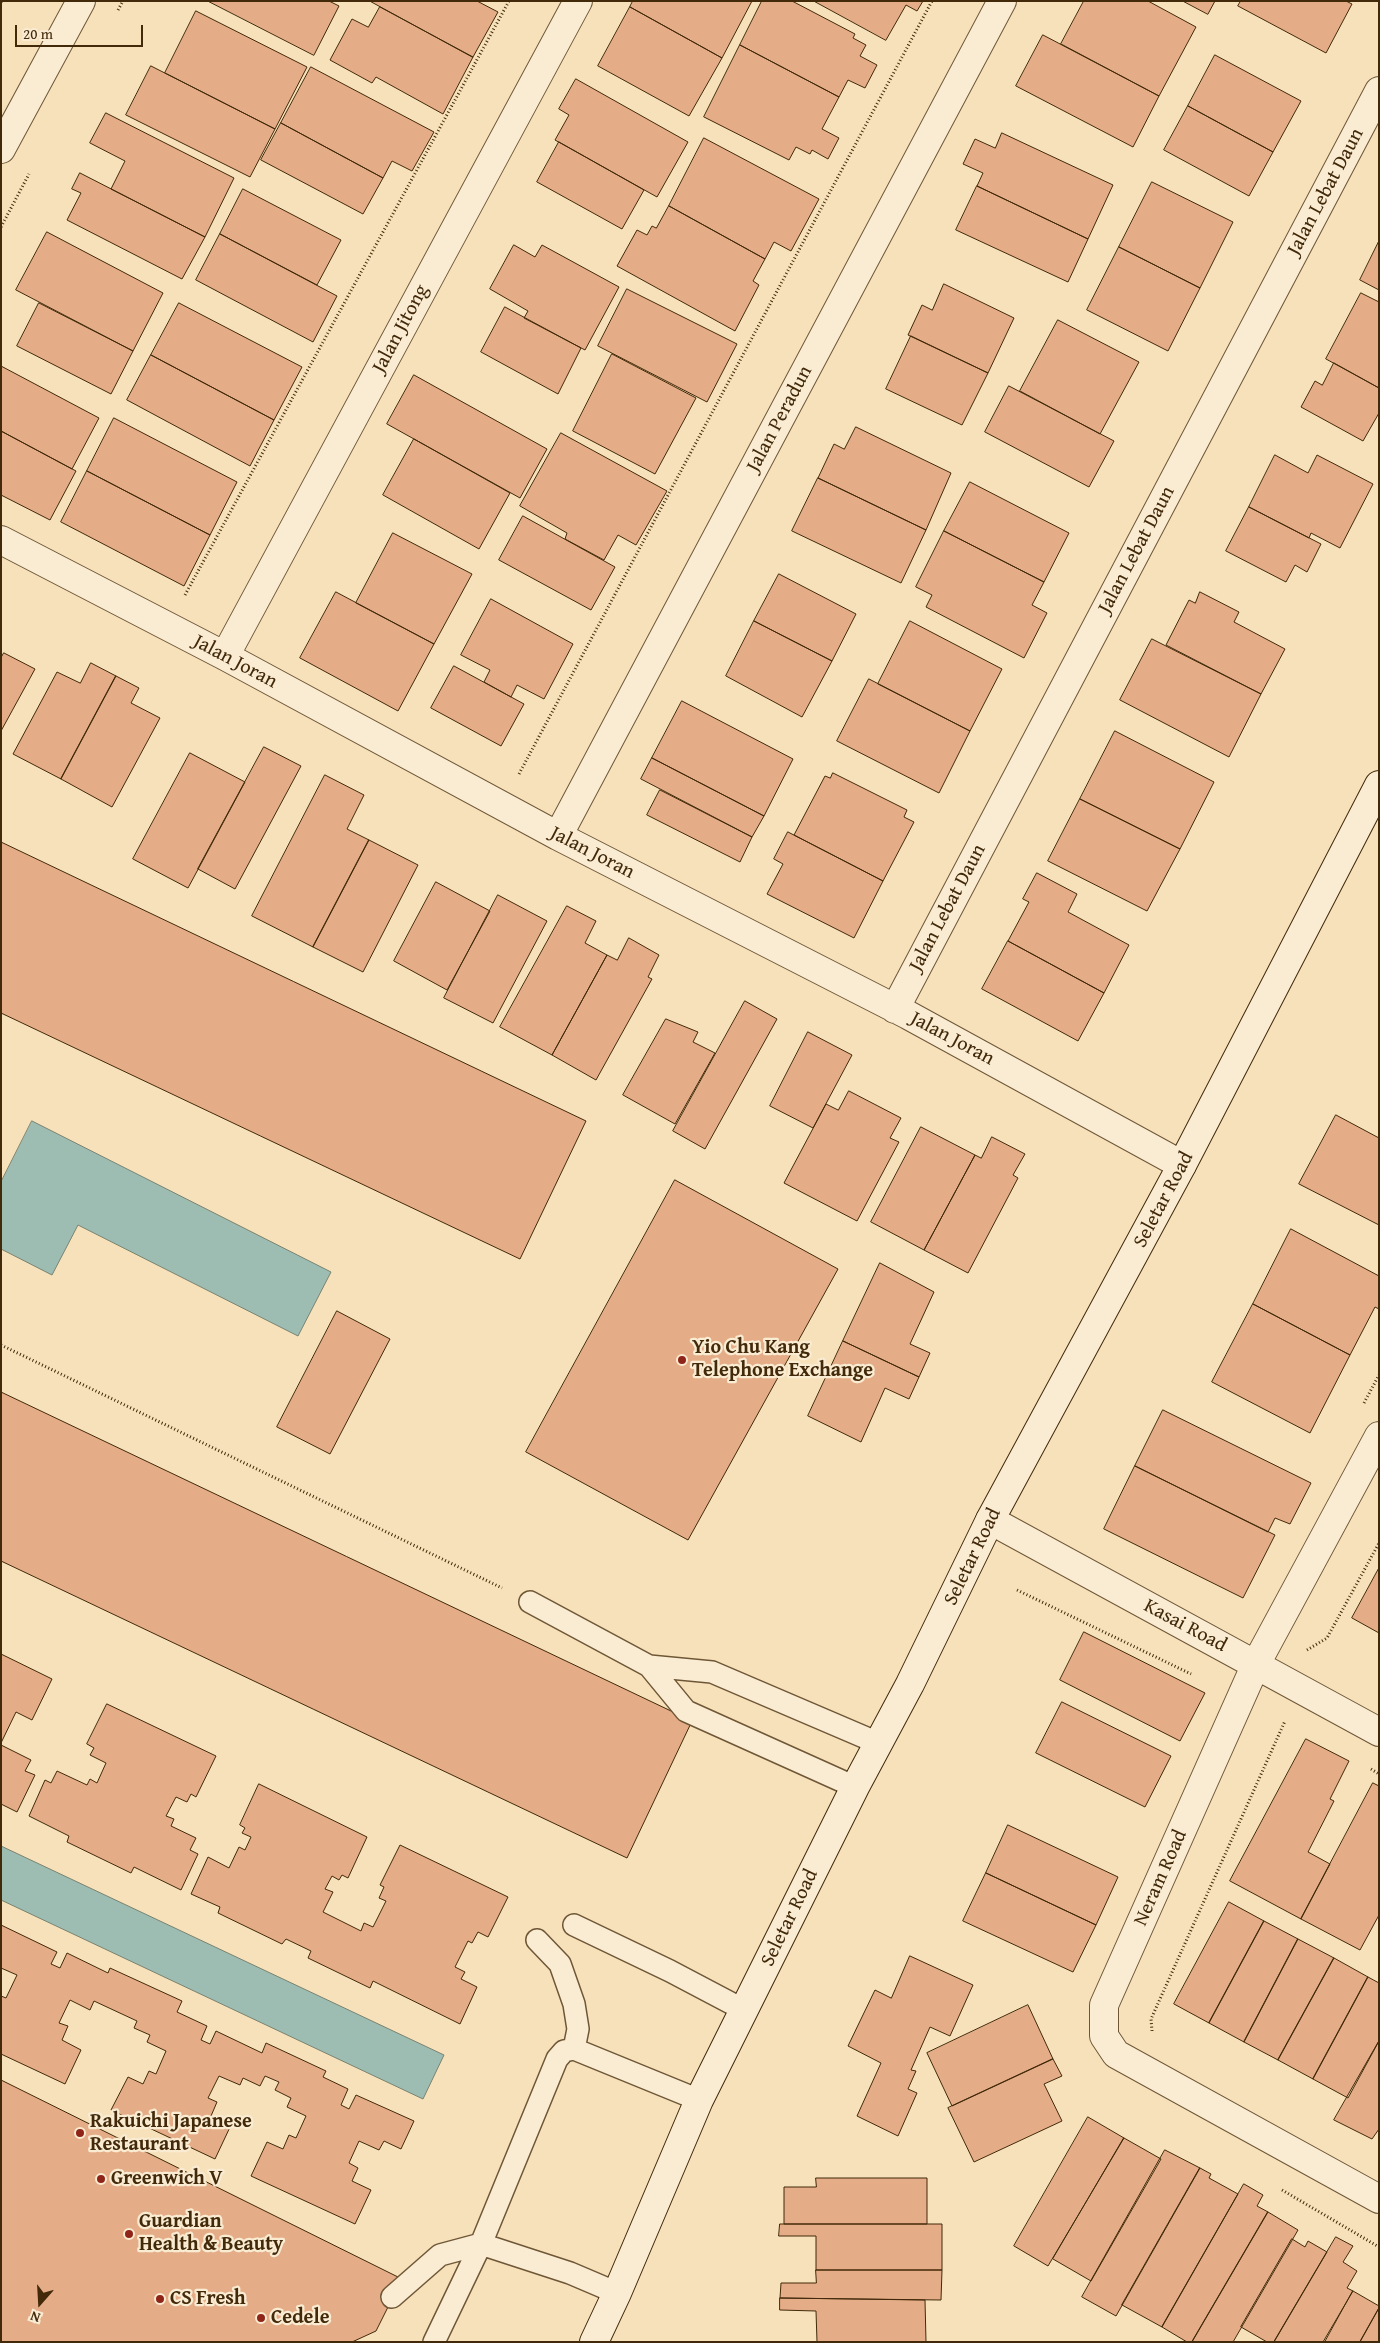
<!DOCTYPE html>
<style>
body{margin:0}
#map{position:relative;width:1380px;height:2343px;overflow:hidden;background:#f6e1bb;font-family:"Gentium Book Plus",serif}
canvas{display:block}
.frame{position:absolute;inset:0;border:2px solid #422909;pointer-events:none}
.north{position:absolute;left:15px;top:2278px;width:50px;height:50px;-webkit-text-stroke:4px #f9ecd3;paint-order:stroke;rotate:199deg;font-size:14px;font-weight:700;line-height:20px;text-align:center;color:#422909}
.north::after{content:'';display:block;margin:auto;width:18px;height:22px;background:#422909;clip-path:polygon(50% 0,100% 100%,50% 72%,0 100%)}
.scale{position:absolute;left:15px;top:25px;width:128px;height:22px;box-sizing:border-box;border:2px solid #422909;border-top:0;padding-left:6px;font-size:15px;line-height:18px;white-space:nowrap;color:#422909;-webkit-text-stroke:4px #f9ecd3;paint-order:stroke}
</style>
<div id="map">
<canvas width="1380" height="2343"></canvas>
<div class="frame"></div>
<div class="north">N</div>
<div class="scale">20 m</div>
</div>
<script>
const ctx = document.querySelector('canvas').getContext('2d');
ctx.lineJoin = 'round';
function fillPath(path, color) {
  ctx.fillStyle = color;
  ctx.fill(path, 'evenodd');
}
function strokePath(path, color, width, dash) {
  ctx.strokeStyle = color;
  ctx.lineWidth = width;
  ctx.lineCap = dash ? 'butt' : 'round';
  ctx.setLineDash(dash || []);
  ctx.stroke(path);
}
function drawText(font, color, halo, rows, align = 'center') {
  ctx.font = font + ' "Gentium Book Plus",serif';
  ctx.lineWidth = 4.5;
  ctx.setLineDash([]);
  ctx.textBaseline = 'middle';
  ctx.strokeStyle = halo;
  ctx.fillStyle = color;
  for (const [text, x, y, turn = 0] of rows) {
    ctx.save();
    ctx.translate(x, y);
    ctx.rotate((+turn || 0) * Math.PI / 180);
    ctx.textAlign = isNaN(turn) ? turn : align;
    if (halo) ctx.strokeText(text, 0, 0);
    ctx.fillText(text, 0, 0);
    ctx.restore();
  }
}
const water = new Path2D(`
 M32,1121L331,1272L298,1336L78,1225L52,1275L1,1249V1182Z
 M1,1846L444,2055L423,2099L1,1900Z`);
const building = new Path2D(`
 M208,1H329L339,6L314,55Z
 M370,1H477L498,12L473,57Z
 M633,1H752L722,58L630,7Z
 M762,1H792L855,34L853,38L866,45L860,56L877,65L865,88L848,80L839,97L740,45Z
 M814,1H923L917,11L906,5L886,40Z
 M1084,1H1148L1196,27L1159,96L1061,44Z
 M1183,1H1215L1208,14Z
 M1241,1H1346L1352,4L1326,53L1238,6Z
 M380,7L473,57L443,114L376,77L372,83L330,60L352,19L368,27Z
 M630,7L722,58L689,116L598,66Z
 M196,11L307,67L275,129L165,73Z
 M1043,35L1159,96L1133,147L1016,86Z
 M740,45L839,97L822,129L839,138L828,159L812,150L810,154L796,147L789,160L704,117Z
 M1215,55L1301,101L1273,152L1188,106Z
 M151,66L275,129L250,177L126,115Z
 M311,67L434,132L412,171L392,161L383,178L281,123Z
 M576,79L688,142L657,197L555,140L569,115L559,109Z
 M1188,106L1273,152L1249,196L1164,150Z
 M106,113L234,178L205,237L111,189L125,161L90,143Z
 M281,123L383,178L363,214L261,160Z
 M1002,133L1113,185L1088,239L977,186L983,173L963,164L975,139L995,148Z
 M704,138L819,199L791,251L774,242L765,259L669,206Z
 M559,142L644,190L622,229L537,182Z
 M80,173L205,237L182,279L67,220L81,193L72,189Z
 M1152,182L1233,222L1200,288L1119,247Z
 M977,186L1088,239L1068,282L956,230Z
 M243,189L341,240L317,285L220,234Z
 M669,206L765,259L753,281L759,285L735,331L617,266L637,230L647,235L652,226L656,228Z
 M47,232L163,293L133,351L16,290Z
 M220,234L337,296L313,342L196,280Z
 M1379,241V290L1360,280Z
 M514,245L535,257L542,245L619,287L585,350L524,318L528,311L490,289Z
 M1119,247L1200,288L1168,351L1087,310Z
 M944,284L1014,318L988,373L908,335L922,305L932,310Z
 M627,289L737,344L707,402L598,346Z
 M1361,293L1379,302V388L1326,359Z
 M39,303L133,351L111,394L17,346Z
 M179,303L302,367L274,420L151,355Z
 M505,307L581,348L558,394L481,352Z
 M1058,320L1139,362L1100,434L1020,391Z
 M911,336L988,373L962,425L886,389Z
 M612,354L696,398L655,474L573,431Z
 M151,355L274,420L250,466L127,400Z
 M1334,363L1379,388V413L1363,441L1301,407L1315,381L1322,385Z
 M1,366L99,418L72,469L1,431Z
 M414,375L547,449L520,498L387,424Z
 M1009,386L1114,441L1089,487L985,432Z
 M114,418L237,482L210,535L87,471Z
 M856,427L951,473L926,530L818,478L834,444L844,449Z
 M1,431L76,471L50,520L1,495Z
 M561,433L667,491L636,545L618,535L604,560L565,539L567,533L520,506Z
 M414,439L510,493L479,549L383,495Z
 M1275,455L1308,473L1317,455L1373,484L1340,548L1311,533L1309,538L1249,507Z
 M87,471L210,535L184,586L61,522Z
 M818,478L926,530L901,583L792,531Z
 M970,482L1069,533L1044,582L944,531Z
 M1249,507L1321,544L1307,572L1295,565L1286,582L1226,551Z
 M523,516L615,567L591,610L499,560Z
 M944,531L1044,582L1032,605L1047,613L1024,658L926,607L932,595L916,587Z
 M393,533L472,574L434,644L356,603Z
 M779,574L856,614L832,661L754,621Z
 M336,592L434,644L398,711L300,658Z
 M1200,592L1239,612L1234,622L1285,649L1261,694L1166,645L1189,600L1195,603Z
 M491,599L573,644L544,699L517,685L511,697L484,682L490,670L461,655Z
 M754,621L832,661L802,717L726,676Z
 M910,621L1002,669L970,731L878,684Z
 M1152,639L1261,694L1229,757L1120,700Z
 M4,653L35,669L1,731V658Z
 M91,663L116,676L61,779L13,754L57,672L80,683Z
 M454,666L524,704L501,746L431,708Z
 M116,676L139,688L131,703L160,718L112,807L61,779Z
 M869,679L970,731L939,793L837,741Z
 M682,701L793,759L764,816L652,758Z
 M1115,731L1214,782L1180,849L1080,799Z
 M264,747L301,766L235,889L198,869Z
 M190,753L245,782L188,888L133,859Z
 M652,758L764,816L752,837L641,779Z
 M833,773L907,810L904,817L914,822L883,881L794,835L825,776L830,778Z
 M325,775L364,795L347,829L369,840L313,947L252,916Z
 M660,790L752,837L740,862L647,815Z
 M1080,799L1180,849L1147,911L1048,861Z
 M788,832L883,881L854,938L767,894L783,864L774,859Z
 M369,840L418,865L363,972L313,947Z
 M1,842L586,1121L520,1259L1,1013Z
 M1037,873L1077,894L1068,912L1129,945L1104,993L1008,941L1029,902L1023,899Z
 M436,882L490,911L447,990L394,961Z
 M498,895L547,921L493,1023L444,998Z
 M567,906L596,921L585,943L607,955L552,1055L500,1027Z
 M629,938L659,955L648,977L652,979L596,1080L552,1055L607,955L617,960Z
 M1008,941L1104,993L1078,1041L982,989Z
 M745,1001L777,1019L705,1149L673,1131Z
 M666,1019L698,1032L693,1042L715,1053L675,1124L623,1095Z
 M808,1032L852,1055L813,1128L770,1106Z
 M849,1091L901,1118L890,1138L899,1142L857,1221L784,1183L826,1104L838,1110Z
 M1336,1115L1379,1138V1225L1299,1184Z
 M921,1127L975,1155L924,1250L871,1222Z
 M992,1137L1025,1154L1013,1175L1018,1178L968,1273L924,1250L975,1155L981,1158Z
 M675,1180L838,1269L688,1540L526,1452Z
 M1291,1229L1379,1276V1309L1375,1307L1350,1355L1253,1304Z
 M880,1263L934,1292L910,1344L930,1353L919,1377L843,1341Z
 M1253,1304L1350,1355L1310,1433L1212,1382Z
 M337,1311L390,1339L330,1454L277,1427Z
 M843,1341L919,1377L909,1399L885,1388L861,1442L808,1416Z
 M1,1392L692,1721L627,1858L1,1561Z
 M1163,1410L1311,1483L1290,1524L1275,1518L1268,1532L1135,1466Z
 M1135,1466L1275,1535L1243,1598L1104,1529Z
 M1379,1568V1633L1352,1618Z
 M1084,1632L1205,1693L1180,1741L1060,1680Z
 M1,1654L52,1679L32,1720L16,1712L1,1743Z
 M1062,1702L1171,1756L1145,1807L1036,1753Z
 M107,1704L216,1756L196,1797L191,1794L187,1802L176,1797L166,1816L174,1819L171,1826L196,1838L190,1850L198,1854L181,1890L134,1867L131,1873L67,1842L69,1836L29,1816L45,1780L51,1783L57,1771L87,1785L90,1779L97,1783L106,1763L90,1755L94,1748L87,1744Z
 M1306,1739L1349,1761L1330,1799L1334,1801L1308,1852L1330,1864L1301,1919L1230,1881Z
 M1,1745L31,1760L25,1771L35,1775L17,1812L1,1804Z
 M1373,1783L1379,1786V1915L1360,1950L1301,1919Z
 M259,1784L367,1837L348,1878L342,1875L339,1880L332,1876L325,1889L333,1892L323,1912L361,1931L364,1923L373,1927L386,1901L379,1898L384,1887L380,1885L400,1845L508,1897L488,1937L478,1932L472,1943L468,1941L455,1967L465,1972L461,1979L477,1987L460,2024L373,1981L370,1988L308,1958L311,1951L286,1939L282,1944L218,1913L220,1907L191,1894L208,1857L229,1868L239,1847L245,1850L251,1837L242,1833L245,1828L240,1825Z
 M1008,1825L1118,1877L1096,1925L986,1873Z
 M986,1873L1096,1925L1073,1972L963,1921Z
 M1229,1902L1264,1921L1209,2023L1174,2004Z
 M1264,1921L1298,1939L1244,2042L1209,2023Z
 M1,1925L57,1952L51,1964L60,1968L67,1953L108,1973L110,1968L182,2001L177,2012L207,2026L201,2040L210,2044L216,2031L262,2053L266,2043L326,2071L323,2077L348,2089L341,2105L349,2109L356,2095L414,2121L401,2149L384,2141L379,2150L359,2141L349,2163L358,2168L352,2181L371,2190L355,2224L251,2176L267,2142L283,2149L289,2135L296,2138L306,2116L287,2107L291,2098L275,2090L279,2082L265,2076L260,2086L243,2078L240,2085L219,2076L208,2098L217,2102L211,2116L231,2125L215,2159L111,2110L128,2077L143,2084L149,2071L156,2074L166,2051L147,2042L150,2035L134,2028L137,2021L94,2001L90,2010L70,2000L59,2023L68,2026L62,2040L81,2050L65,2084L1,2054V1996L6,1998L17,1975L1,1968Z
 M1298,1939L1334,1958L1278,2060L1244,2042Z
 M910,1956L973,1985L950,2036L930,2027L911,2070L916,2071L908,2089L917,2093L898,2136L857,2116L881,2063L848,2046L875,1990L891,1998Z
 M1334,1958L1368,1977L1313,2079L1278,2060Z
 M1368,1977L1379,1983V2041L1348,2098L1313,2079Z
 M1028,2005L1053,2059L952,2106L927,2053Z
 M1379,2041V2129L1372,2139L1334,2120Z
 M1053,2059L1062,2076L1044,2084L1062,2121L974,2162L948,2108Z
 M1,2080L402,2279L376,2331L352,2342H1Z
 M1088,2117L1124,2138L1048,2266L1014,2246Z
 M1124,2138L1161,2159L1091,2281L1053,2259Z
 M1165,2150L1200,2168L1116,2316L1082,2297Z
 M1200,2168L1211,2174L1209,2178L1238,2194L1162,2327L1122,2305Z
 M816,2178H927V2224H784V2187H816Z
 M1244,2184L1263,2195L1257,2206L1268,2212L1192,2342H1187L1162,2327Z
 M1268,2212L1298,2230L1233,2342H1192Z
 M780,2224H942V2270H816V2236H779Z
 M1336,2237L1353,2246L1343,2262L1357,2271L1347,2288L1353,2291L1323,2342H1274Z
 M1292,2239L1305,2247L1308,2241L1327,2252L1274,2342H1267L1241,2327Z
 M816,2270H942L941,2300L780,2298L781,2283H816Z
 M1353,2291L1379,2306V2308L1360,2342H1325Z
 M780,2298L925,2300L926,2342H817L816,2311L780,2310Z
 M1379,2308V2342H1360Z`);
const path = new Path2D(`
 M1,2L2,1
 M118,10L123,1
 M1,227L29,174
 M185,595L509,1
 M519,774L932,1
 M1,1345L502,1588
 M1364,1403L1379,1375
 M1017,1590L1191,1674
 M1307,1650L1327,1638L1379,1543
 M1371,1769L1379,1774
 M1152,2031L1151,2019L1285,1721
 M1282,2190L1379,2247`);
const lane = new Path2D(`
 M530,1602L649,1666L686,1711L855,1787
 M649,1666L712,1672L878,1743
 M574,1925L670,1971L744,2010
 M537,1940L560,1964L574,2004L578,2029L574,2049
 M392,2297L440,2255L481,2244L570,2273L617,2293
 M434,2342L481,2244L557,2059L564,2051L574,2049L699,2100`);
const street = new Path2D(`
 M1,149L81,1
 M1,540L225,656L558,836L908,1015L1182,1165
 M225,656L578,1
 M558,836L1002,1
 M895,1009L1379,91
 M1379,1436L1256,1664L1104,2005V2036L1116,2054L1379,2199
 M990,1520L1379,1732`);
const secondary = new Path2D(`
 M594,2342L617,2293L699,2100L855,1787L910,1684L990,1520L1182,1165L1379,785`);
const markers = [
 [682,1360,5,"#8f2418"],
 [80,2133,5,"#8f2418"],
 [101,2179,5,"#8f2418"],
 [129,2234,5,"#8f2418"],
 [160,2299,5,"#8f2418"],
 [261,2318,5,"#8f2418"]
];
const streetNames = [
 ["Jalan Lebat Daun",1326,192,-62],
 ["Jalan Jitong",401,329,-62],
 ["Jalan Peradun",780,419,-62],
 ["Jalan Lebat Daun",1137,550,-62],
 ["Jalan Joran",235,662,28],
 ["Jalan Joran",592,853,27],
 ["Jalan Lebat Daun",948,908,-62],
 ["Jalan Joran",952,1039,28],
 ["Seletar Road",1164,1200,-62],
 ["Seletar Road",973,1557,-64],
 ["Kasai Road",1185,1626,28],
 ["Neram Road",1161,1878,-66],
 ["Seletar Road",790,1918,-64]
];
const poiNames = [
 ["Yio Chu Kang",692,1348],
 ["Telephone Exchange",692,1371],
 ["Rakuichi Japanese",90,2122],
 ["Restaurant",90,2145],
 ["Greenwich V",111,2179],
 ["Guardian",139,2222],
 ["Health & Beauty",139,2245],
 ["CS Fresh",170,2299],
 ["Cedele",271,2318]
];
fillPath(water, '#9dbdb3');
strokePath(water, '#79826f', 1);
fillPath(building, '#e5ad87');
strokePath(building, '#422909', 1);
strokePath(lane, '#6f5736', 24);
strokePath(street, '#6f5736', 30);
strokePath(secondary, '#422909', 30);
strokePath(path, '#422909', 3, [1, 2.5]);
strokePath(lane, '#f9ecd3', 21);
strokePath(street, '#f9ecd3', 28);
strokePath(secondary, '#f9ecd3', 28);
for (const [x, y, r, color] of markers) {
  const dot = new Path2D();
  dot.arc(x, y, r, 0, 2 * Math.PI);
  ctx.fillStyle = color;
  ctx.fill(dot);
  strokePath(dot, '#f9ecd3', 2);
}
drawText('20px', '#422909', '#f9ecd3', streetNames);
drawText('bold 20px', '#422909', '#f9ecd3', poiNames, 'left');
</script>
